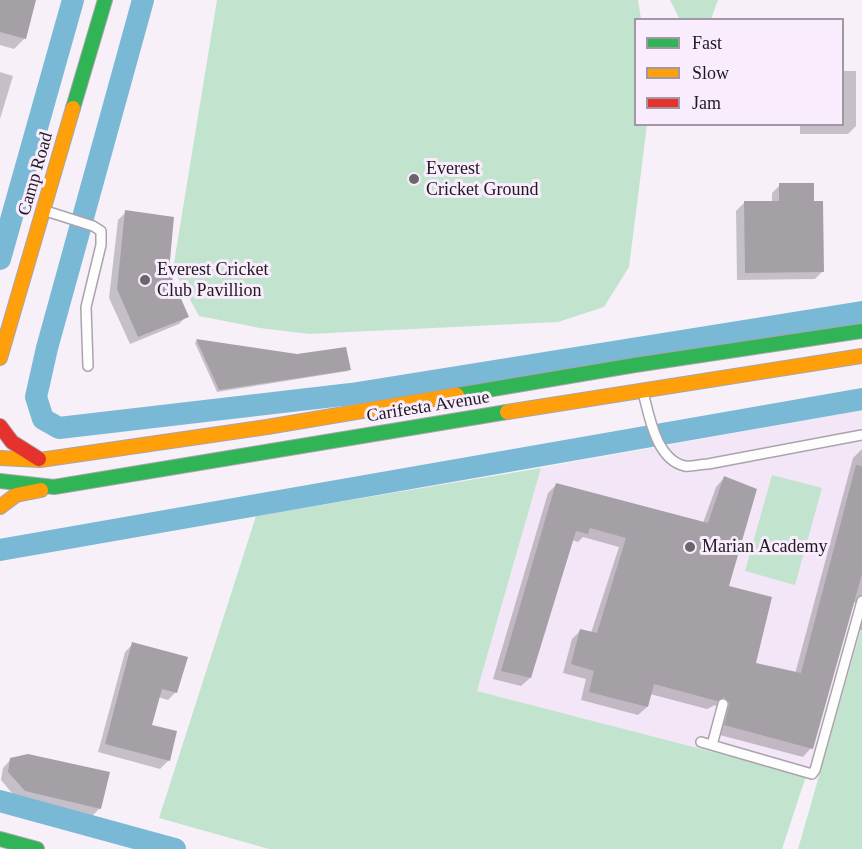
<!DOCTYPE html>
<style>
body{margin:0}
#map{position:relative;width:862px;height:849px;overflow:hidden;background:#f7f0f9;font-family:"Times New Roman",serif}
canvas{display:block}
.legend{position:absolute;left:634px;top:18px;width:210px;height:108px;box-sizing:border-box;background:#f9ecfd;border:2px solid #a298a5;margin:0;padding:8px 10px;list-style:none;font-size:18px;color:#1f1a20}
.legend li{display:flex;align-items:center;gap:12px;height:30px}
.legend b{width:30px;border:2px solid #a298a5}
</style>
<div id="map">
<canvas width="862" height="849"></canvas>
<ul class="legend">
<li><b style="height:8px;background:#30b455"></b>Fast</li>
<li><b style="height:8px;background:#ff9f0a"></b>Slow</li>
<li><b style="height:8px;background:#e5322d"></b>Jam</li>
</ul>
</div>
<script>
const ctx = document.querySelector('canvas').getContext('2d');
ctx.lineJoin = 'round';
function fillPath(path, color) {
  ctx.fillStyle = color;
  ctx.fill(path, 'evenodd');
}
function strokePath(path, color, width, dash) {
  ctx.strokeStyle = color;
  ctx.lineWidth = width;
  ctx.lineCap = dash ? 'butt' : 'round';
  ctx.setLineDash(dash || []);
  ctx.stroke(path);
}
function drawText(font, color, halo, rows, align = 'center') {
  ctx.font = font + ' "Times New Roman",serif';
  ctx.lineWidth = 6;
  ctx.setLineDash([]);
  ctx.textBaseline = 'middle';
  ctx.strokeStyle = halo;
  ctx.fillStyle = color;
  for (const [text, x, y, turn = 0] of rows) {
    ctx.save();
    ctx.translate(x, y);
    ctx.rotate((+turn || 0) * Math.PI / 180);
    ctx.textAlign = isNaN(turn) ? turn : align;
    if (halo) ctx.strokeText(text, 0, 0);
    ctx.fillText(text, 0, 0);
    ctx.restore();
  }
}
const built = new Path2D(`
 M862,410V626L819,781L806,776L477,691L541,468Z`);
const green = new Path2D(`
 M217,0H638L641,19L636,20V124L647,125L629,267L604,307L558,322L309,334L260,328L199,316L173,269Z
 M670,0H718L711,19L680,20Z
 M541,468L477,691L806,776L782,849H269L159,818L256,516Z
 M772,475L822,488L795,585L745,571Z
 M862,626V849H798Z`);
const shadow = new Path2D(`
 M0,0H35L25,38L14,49L0,45Z
 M842,71H856V126L848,134H800V124H842Z
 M0,72L13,76L0,119Z
 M780,185L823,271L815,279L737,280L736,211L744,203H772V193Z
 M126,212L168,271L187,316L179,324L130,344L109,298L118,220Z
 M196,341L297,356L350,369L348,371L217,392L195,343Z
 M862,449V630L856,629L860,608L854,602L811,748L803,757L716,734L721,711L715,705L707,709L650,694L647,707L638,715L581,700L586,679L563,673L572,639L580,631L591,633L619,547L583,537L578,542L572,540L530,678L521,686L493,679L548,493L557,484L703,523L716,487L724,478L727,587L754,665L795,674L853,458Z
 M133,644L176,692L168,700L158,697L150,726L175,732L168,761L160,769L98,752L125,652Z
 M11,759L100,808L92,816L17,799L1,780L3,768Z`);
const canal = new Path2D(`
 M143,0L47,348L36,397L43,419L59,428L351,394L862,312
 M0,259L73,0
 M0,550L862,399
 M0,801L175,849`);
const building = new Path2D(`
 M0,0H36L26,39L0,32Z
 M779,183H814V201H823L824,272L745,273L744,201H779Z
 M125,210L174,217L169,271L189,317L138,337L117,289Z
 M196,339L297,354L346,347L351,370L219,390Z
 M856,465L862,466V574L813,749L724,725L730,703L724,697L717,701L654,684L648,707L589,692L594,671L571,664L580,629L597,633L626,538L590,528L588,534L576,531L531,678L501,671L556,483L708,523L724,476L757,489L729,586L772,597L756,663L801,673Z
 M132,642L188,657L177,693L162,689L152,725L177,731L170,761L105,744Z
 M28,754L110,772L101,809L25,791L8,772L10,758Z`);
const lane = new Path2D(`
 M46,211L93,226L101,231V245L86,307L88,366
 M643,392C649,415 656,460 685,466C691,467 701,464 708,464L862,435
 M701,742L812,774L815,770L862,601
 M712,745L723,704`);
const fast = new Path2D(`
 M73,108L105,0
 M457,395L635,365L862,331
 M0,481L54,487L507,412
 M0,839L37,849`);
const slow = new Path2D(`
 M0,358L73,108
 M507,412L862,356
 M0,458L40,460L267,427L457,395
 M0,507L16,495L41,490`);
const jam = new Path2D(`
 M0,426L12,442L39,459`);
const markers = [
 [414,179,6,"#6b656c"],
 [145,280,6,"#6b656c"],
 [690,547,6,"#6b656c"]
];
const poiNames = [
 ["Everest",426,169],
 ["Cricket Ground",426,190],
 ["Everest Cricket",157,270],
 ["Club Pavillion",157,291],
 ["Marian Academy",702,547]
];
const streetNames = [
 ["Camp Road",36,174,-74],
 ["Carifesta Avenue",428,407,-9]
];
fillPath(built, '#f3e6f6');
fillPath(green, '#c2e4cf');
fillPath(shadow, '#0003');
strokePath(canal, '#79b9d5', 22);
fillPath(building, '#a4a0a6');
strokePath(lane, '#a9a4ab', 12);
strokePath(fast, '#a9a4ab', 16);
strokePath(slow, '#a9a4ab', 16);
strokePath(jam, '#a9a4ab', 16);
strokePath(lane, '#fefdfe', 9);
strokePath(fast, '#30b455', 14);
strokePath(slow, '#ff9f0a', 14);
strokePath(jam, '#e5322d', 14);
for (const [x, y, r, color] of markers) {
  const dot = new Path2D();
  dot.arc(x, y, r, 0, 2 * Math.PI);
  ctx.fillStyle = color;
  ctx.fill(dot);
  strokePath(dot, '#f9ecfd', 2);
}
drawText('18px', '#1f1a20', '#f9ecfd', poiNames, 'left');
drawText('18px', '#1f1a20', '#f9ecfd', streetNames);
</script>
